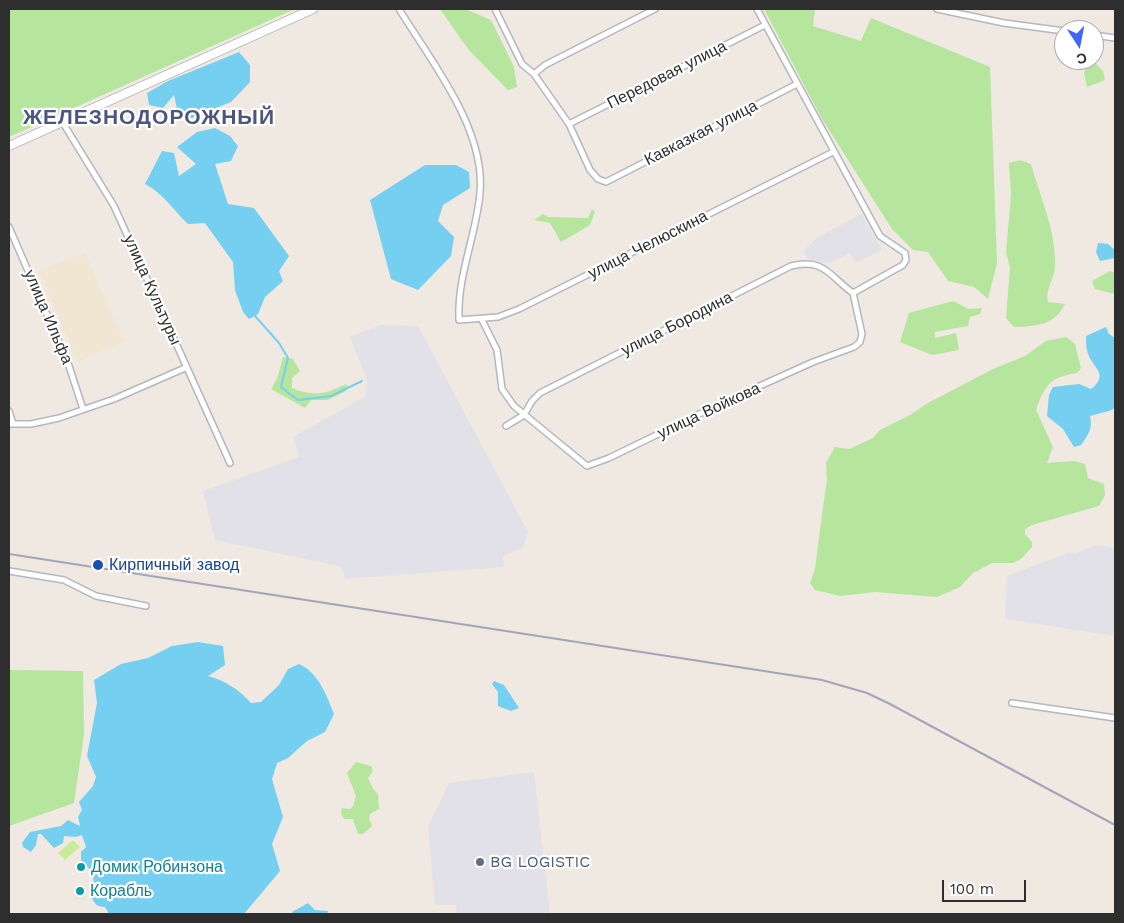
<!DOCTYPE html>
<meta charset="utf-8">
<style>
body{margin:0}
#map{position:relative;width:1124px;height:923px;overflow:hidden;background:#efe9e1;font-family:"Work Sans",sans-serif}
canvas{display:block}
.frame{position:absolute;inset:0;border:10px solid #2e2e2e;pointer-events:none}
.north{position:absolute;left:1054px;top:20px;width:50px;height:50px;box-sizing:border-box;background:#fff;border:1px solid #ababab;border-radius:50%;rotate:169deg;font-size:14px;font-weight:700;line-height:20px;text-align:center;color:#2e2e2e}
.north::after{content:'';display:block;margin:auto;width:18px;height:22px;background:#4264fb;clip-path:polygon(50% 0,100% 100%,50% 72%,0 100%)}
.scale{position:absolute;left:942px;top:880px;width:84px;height:22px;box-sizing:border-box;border:2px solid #2e2e2e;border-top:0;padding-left:6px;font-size:15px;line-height:18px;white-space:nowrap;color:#2e2e2e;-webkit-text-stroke:4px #fff;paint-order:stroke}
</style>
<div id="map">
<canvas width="1124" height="923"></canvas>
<div class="frame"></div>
<div class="north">С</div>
<div class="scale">100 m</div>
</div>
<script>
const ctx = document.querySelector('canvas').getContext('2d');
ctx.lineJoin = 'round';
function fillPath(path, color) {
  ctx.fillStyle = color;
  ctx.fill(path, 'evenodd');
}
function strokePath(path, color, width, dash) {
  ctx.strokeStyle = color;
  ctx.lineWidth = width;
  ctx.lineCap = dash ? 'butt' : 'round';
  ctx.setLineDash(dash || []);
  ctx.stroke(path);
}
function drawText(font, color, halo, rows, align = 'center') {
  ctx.font = font + ' "Work Sans",sans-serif';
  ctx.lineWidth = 4.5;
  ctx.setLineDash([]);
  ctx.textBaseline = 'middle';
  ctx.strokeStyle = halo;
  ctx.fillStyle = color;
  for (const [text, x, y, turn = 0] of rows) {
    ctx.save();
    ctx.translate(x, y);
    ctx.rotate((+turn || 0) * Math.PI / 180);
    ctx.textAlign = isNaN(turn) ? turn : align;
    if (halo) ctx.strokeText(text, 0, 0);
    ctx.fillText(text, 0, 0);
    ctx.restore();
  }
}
const industrial = new Path2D(`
 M862,214L882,250L856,263L850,253L830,263L809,262L803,251L818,237Z
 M381,325L418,326L528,532L523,548L503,556L504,567L345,579L343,570L339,566L215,540L203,491L299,457L293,437L366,396L367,380L350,337Z
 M1095,545L1115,548V636L1005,619L1007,576L1070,552L1076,553Z
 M534,772L550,914H457L456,905H435L428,826L449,783Z`);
const education = new Path2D(`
 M85,253L124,341L78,362L39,271Z`);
const green = new Path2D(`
 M9,9H295L9,137Z
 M440,9H465L491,20L514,67L517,87L508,90L468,49Z
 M764,9H815L813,26L861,41L871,18L990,67L997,263L988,299L974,287L948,281L928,252L913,250L892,229L822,119Z
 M1093,61L1103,71L1105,80L1087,87L1084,73L1088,62Z
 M1020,160L1031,164C1040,197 1056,230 1055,265C1055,279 1045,288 1048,302L1065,304C1054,326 1036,326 1014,327L1006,318L1010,268L1006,252L1011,195L1009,163Z
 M592,209L595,212L590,225L561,242L550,223L534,220L543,214L548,217L588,218Z
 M1110,271L1115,273V294L1095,289L1092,281Z
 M953,301L969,309L982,308L980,314L970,317L968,326L935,332V338L956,333L959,350L932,355L900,342L909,313Z
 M1066,337L1075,344L1081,368L1077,373C1051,377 1045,384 1036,410L1053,447L1047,463L1074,461L1085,464L1088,478L1104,484L1105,495L1099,506L1032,525L1025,529V534L1032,542V547L1021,559L1013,563H992L973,573L960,587L937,597L875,592L840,596L815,590L810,583L815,569L821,522L827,479L826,463L835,447L849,449L873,438L880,430L910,415L928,403L993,369L1025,356L1046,341Z
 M283,357L293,359L300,371L292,378V388C314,397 326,394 346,384L348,387L346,391L328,400H311L305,408L271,389L277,379Z
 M9,670L83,671L84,734L74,803L9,826Z
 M356,762L371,766L373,771L368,778L373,789L378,794L379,809L370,814L369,819L372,826L363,834H358L353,819H344L341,813L342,808L350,809L353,806L356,796L347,773Z`);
const pitch = new Path2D(`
 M73,840L80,847L65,860L58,853Z`);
const water = new Path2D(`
 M239,52L250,65V82L231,102L189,119L178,114L174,95L163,108L149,105L147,93L168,81Z
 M215,128L230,136L238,146L231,161L215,164L228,204L254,208L289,256L279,271L283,281L265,297L258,314L249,319L243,312L235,290L233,262L205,223L188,224C174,211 163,193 145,184L162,151L174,153L179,176L196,164L177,147L197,132Z
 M425,165H456L469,172L470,188L443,205L438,221L454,237L451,256L418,290L391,279L370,200Z
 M1098,243L1108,244L1115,250V258L1100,261L1096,252Z
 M1106,327L1109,334L1115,338V407L1112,410L1090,416C1093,429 1088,435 1081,445L1074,447L1063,429L1047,416L1049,395L1053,387L1079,384L1091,389C1109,375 1094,368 1089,356C1086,349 1086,343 1086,336Z
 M198,642L223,646L225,665L208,676C226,681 238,689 251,703L261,702L279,685L288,669L299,664C318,672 327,696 334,714L325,732L307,741L288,758L277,763L272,779L283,817L272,844L280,871L244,914H109L105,907C97,907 95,904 91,897C96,883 95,869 81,862V852L86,847L82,835L76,837L64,836L63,843L54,848L41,834H38L36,845L31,852L23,847L22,843L30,832L61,826L68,820L80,826L78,817L82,810L79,802L93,786L96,777L87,756L97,703L94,680L121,664L148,658L172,646Z
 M494,681L504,685L519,708L511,711L498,706V692L492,684Z
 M308,903L315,910L328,911L327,914H294L292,912Z`);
const stream = new Path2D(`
 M255,316L279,343L288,358L281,387L298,400L331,396L362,381`);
const street = new Path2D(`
 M399,9C431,61 486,129 480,193C476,237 457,275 459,320L498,317L519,309L833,152
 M495,9L522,64L534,74L569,124L590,170L598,179L606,182L797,84
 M937,9L1004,23L1064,31
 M1094,35L1115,38
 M534,74L545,65L655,9
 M63,123L114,206L230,463
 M569,124L765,25
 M9,227L68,363L83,409
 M482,320L497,350L502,389L514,406L587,466L609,458L722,403L813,362L854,347L860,342L862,334L853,293L903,265L906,260L905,253L880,236L757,9
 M9,411L13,424
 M9,424H31L59,418L114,399L185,368
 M506,426L524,415L532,401L540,393L791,266C825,258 829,276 853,293
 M9,571L64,580L96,596L146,606
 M1012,703L1115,718`);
const secondary = new Path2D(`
 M9,146L313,9`);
const rail = new Path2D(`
 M9,554L822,680L867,693L890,704L1115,825`);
const markers = [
 [98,565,6,"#1a4fb4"],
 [480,862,5,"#5c6f8a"],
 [81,867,5,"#0f9aa8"],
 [80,891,5,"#0f9aa8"]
];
const streetNames = [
 ["Передовая улица",667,75,-27],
 ["Кавказкая улица",701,133,-27],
 ["улица Челюскина",648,245,-27],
 ["улица Культуры",152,290,66],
 ["улица Ильфа",48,317,67],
 ["улица Бородина",677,324,-27],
 ["улица Войкова",709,411,-25]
];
const transitNames = [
 ["Кирпичный завод",109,565]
];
const serviceNames = [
 ["BG LOGISTIC",490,862]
];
const cultureNames = [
 ["Домик Робинзона",91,867],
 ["Корабль",90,891]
];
const districtNames = [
 ["ЖЕЛЕЗНОДОРОЖНЫЙ",149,118]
];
fillPath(industrial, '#e3e1e8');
fillPath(education, '#f0e6d1');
fillPath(green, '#b6e59e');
fillPath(pitch, '#c9ec9a');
fillPath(water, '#75cff0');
strokePath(stream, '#75cff0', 2);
strokePath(street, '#b4b7c1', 8);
strokePath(secondary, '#b4b7c1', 10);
strokePath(street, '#fff', 5);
strokePath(secondary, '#fff', 8);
strokePath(rail, '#a3a6b8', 2);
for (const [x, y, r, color] of markers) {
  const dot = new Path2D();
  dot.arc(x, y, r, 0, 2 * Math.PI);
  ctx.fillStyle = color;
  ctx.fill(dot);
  strokePath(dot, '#fff', 2);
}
drawText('16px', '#2e2e2e', '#fff', streetNames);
drawText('16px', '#164399', '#fff', transitNames, 'left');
drawText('16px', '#4e5e75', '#fff', serviceNames, 'left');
drawText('16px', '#0d838f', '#fff', cultureNames, 'left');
ctx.letterSpacing = '1px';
drawText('bold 21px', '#4d5680', '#fff', districtNames);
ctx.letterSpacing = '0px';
</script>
